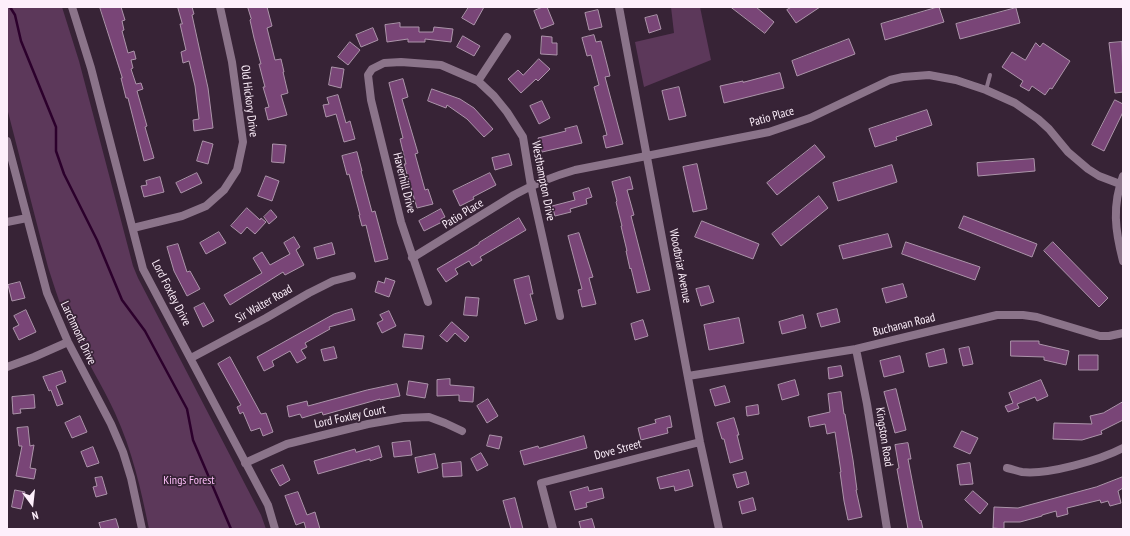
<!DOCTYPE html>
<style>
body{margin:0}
#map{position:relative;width:1130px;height:536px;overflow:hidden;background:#372336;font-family:"PT Sans Narrow",sans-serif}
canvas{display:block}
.frame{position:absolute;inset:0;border:8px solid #fdeffb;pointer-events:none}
.north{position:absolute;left:12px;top:484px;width:40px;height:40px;-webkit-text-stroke:3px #372336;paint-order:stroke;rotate:165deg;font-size:11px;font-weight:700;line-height:16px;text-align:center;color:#fdeffb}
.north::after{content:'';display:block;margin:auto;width:14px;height:18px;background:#fdeffb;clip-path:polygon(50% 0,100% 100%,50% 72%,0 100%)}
</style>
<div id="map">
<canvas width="1130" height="536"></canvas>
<div class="frame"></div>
<div class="north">N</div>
</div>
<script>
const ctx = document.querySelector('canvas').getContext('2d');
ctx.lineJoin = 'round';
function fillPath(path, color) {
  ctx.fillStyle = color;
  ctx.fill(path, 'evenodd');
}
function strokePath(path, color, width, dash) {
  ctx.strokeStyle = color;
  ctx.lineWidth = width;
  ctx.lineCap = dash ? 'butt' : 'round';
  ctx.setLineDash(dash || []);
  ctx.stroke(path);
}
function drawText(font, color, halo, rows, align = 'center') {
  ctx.font = font + ' "PT Sans Narrow",sans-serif';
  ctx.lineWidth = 3.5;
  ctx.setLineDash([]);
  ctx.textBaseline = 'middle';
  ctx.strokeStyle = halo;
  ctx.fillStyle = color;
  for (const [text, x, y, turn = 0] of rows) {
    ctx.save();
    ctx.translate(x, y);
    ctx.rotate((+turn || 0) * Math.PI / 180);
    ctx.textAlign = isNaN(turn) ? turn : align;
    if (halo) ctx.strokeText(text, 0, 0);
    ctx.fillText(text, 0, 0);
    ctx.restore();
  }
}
const green = new Path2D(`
 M7,7H62L79,61L133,266L138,278L261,515L266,529H149C141,489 132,450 115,413C102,385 86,359 72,332C62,311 55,289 48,267L7,108Z
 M671,7H700L711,60L644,87L635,42L674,33Z`);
const stream = new Path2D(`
 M10,7L15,15L21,41L56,127V151L64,174L97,240L122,300L145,331L187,409L193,440L231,529`);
const building = new Path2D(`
 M100,7H121L125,20L122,21L124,30L122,31L128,53L134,51L136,59L131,60L133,68L131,69L136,84L141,83L143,89L137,91L147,126L145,127L154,158L144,161L128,98H126L121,78H122Z
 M178,7H192L194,14L192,15L208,88L213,128L194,131L193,120L199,119L195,86L189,61L183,63L181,52L186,50L180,24H182Z
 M248,7H267L272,26L267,28L275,60L281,59L284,72H283L288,93L281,95L287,115L268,120L265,108L269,107L263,87H265L259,64H261L254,38L250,20L251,19Z
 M469,7H484L474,25L462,18Z
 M543,7H547L554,24L541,29L534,11Z
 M731,7H756L774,22L765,33Z
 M792,7H820L796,23L787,10Z
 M939,7L944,22L885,40L881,24Z
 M1016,8L1020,23L960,39L956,24Z
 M598,10L602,27L589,30L585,13Z
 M657,15L661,29L649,33L645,18Z
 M400,23V27H419V32H433L434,27L453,29L451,42L425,39V42H408V39L387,42L385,25Z
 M373,28L378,40L361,47L356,35Z
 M594,35L596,42L601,41L610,76L605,77L623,144L606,148L603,136L607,135L594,87L599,85L591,55L587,56L582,38Z
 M463,36L480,46L474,56L457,47Z
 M542,36L552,37V43H557V55L541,54Z
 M849,39L855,54L797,76L792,61Z
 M350,42L360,50L348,65L338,57Z
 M1122,42L1123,92L1115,93L1109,43Z
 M1036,43L1040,47L1043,43L1070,61L1052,89L1050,88L1045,95L1032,86L1029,91L1020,86L1023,81L1002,67L1012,52L1025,60Z
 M539,59L550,69L538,81L536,79L521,93L508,79L518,70L523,75Z
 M332,67L344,69L341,88L329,85Z
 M780,73L784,88L724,103L720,86L743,81V82Z
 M403,79L408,97L402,99L418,153L415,154L425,190L428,189L433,204L417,208L404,164H406L400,139L403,138L389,83Z
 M679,87L686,116L669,120L662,91Z
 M432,89L460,99L474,108L493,129L484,137L467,119L447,105L446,108L428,101Z
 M338,95L346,123L350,121L355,139L344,142L336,114L326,117L323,105L329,104L327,98Z
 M1115,100L1123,104V112L1104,151L1092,145Z
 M542,101L550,118L539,124L530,106Z
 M927,110L932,125L896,137L897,140L875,147L869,129Z
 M577,126L582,143L542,152L538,138L566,131L565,129Z
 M203,141L213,144L208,164L197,161Z
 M273,144L286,145L284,163L272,162Z
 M815,145L825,157L777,195L767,183Z
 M357,152L362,171H361L372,212L375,211L388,259L375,262L366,225L362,226L359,215H360L349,174L347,175L342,156Z
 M509,154L512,165L495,170L492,158Z
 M1034,159L1035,171L978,176L977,163Z
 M697,164L707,209L693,212L683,167Z
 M892,165L897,182L838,201L833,183Z
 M197,173L202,183L181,193L176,183Z
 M490,173L496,185L473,197L474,199L460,206L453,191Z
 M266,176L279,181L272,201L258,196Z
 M160,177L164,192L144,197L141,186L147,185L146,181Z
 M630,177L633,189L627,190L634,215L631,216L650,290L637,293L631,268L630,269L626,251H627L621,226H622L616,202L617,201L612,182Z
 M589,188L592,197L586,199L587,204L570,209L571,212L555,216L552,206L575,200L573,193Z
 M819,196L828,208L781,246L772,234Z
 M247,208L260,220L261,218L266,222L255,234L247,227L241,234L231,226Z
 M441,209L445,217L441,219L442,222L424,231L419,221Z
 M271,210L277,217L269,224L264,217Z
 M964,216L1037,244L1032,257L959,228Z
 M519,218L526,230L480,257L482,260L472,266L469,261L455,269L458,274L446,282L437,269L479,244V243Z
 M702,221L759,244L753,259L695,237Z
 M219,232L226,243L206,254L200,243Z
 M579,233L593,277L589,278L596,304L582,307L578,290L582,289L568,236Z
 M888,234L892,247L843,259L839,246Z
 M294,237L300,247L296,250L304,265L285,275L283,272L230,305L224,295L262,273L253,258L262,252L270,265L290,254L284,243Z
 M906,242L980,267L975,280L902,254Z
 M1053,242L1108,298L1099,307L1044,251Z
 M332,243L335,254L317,259L314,248Z
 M178,244L187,272L190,271L200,289L187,296L174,271L167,247Z
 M529,276L533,294H530L537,320L525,324L514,280Z
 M386,278L395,281L389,297L375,292L378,281L384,283Z
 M20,282L25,298L12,301L8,285Z
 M903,284L907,297L886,303L882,289Z
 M709,286L714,302L701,306L696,289Z
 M466,297L479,298L477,316L464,315Z
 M204,303L214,321L203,327L194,308Z
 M352,309L355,320L329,327L330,329L305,343L307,347L301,350L306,358L297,363L290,351L272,361L274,366L264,371L257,357L334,314Z
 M837,309L840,322L821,327L817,314Z
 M26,310L36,332L19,340L13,328L19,325L14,316Z
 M389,311L396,326L382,333L377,323L383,320L380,315Z
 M803,315L806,328L782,334L779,322Z
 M739,318L744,343L709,350L704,325Z
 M643,320L648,336L635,340L631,324Z
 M452,322L469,337L465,342L455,333L447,342L440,336Z
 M405,334L424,336L422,349L403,347Z
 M1011,341H1039V344L1069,351L1066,365L1044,360V357L1011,356Z
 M334,347L337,358L324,361L321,350Z
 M969,347L973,364L963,366L959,349Z
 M944,349L947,363L929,367L926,354Z
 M1079,355H1098V370H1079Z
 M900,356L904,372L884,377L880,361Z
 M230,357L261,414L266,413L273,432L263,436L260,428L251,431L243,412L240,414L237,407L241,405L218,364Z
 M841,366L843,376L829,379L828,368Z
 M62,371L66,382L56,386L63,404L57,406L51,390L49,391L43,377Z
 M450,379V385L474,387L473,402L459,401V395L437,396V380Z
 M795,380L799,395L782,400L778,385Z
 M1041,380L1048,396L1037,401L1035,397L1017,404L1019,408L1008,412L1005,406L1013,403L1009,393Z
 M409,381L428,384L425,398L407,395Z
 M397,384L400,396L380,400V399L323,415L322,412L302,418L300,414L289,417L287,406L307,401L308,406L367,390Z
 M725,386L730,402L715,406L710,390Z
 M896,389L906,430L895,433L884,392Z
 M841,392L844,414H845L853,460L857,490H856L862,517L848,520L844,501L840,472H841L835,432L827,434L825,424L810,427L808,417L830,412L828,394Z
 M34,395L35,408L20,409L21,413L13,414L12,397Z
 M488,399L498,416L487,423L477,406Z
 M1123,402V420L1101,431L1102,434L1082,440L1053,439L1054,423L1092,424L1090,416L1103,413Z
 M758,405L759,414L747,416L746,407Z
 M80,416L87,432L72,438L65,423Z
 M670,416L672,427L667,428L668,433L641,440L638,428L656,423L655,420Z
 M734,418L739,435H737L743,459L730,463L724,439H722L717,423Z
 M28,427L30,446L34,445L30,468L36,469L34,479L16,476L22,446H19L17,428Z
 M962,431L978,438L970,454L954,447Z
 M490,435L502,437L499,449L487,446Z
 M584,436L587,448L524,465L520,451L538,446L539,448Z
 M410,441L412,455L394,457L392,443Z
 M908,443L911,459H908L920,521L921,520L923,529H908L897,469L899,468L895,445Z
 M379,446L382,457L370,461V459L318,474L314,461L355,449L356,452Z
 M93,447L99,463L87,467L81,452Z
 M481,453L488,465L477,471L471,459Z
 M435,454L438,468L418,473L415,458Z
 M461,462L462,476L443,477L442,464Z
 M970,463L973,484L960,485L957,465Z
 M283,465L290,480L280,486L271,470Z
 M689,470L693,486L675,491L674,486L660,489L657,478Z
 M746,472L749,484L737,488L733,475Z
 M102,477L107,494L96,497L93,487L97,486L95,478Z
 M1123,477V488L1118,491L1121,503L1110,506L1108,501L1101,503L1100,500L1067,508L1068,514L1057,517L1056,511L1042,515V516L1020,522H1004V529L993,528L994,507L1018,508L1096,487Z
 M588,487L589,491L602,488L604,498L586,503L587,507L575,510L570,492Z
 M15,490L25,492L21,509L12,507Z
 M973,491L988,504L980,514L965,500Z
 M298,492L307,515L315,512L320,529H306L304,522L296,525L285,496Z
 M515,498L523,529H511L503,501Z
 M753,498L756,510L742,514L739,502Z
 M116,519L119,529H101L99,523Z
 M592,519L595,529H581L579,522Z`);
const service = new Path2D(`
 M986,90L990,75`);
const minor = new Path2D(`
 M72,7L91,68L143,269L268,505L275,529
 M619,7L700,442L719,529
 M478,81L507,37
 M7,141L47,293L68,342L111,424L123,452L131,478L142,529
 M1123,176C1112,206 1115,230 1123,261
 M7,222L27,218
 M133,228L182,216L206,206L224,190L237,170L243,142L232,62L220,7
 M412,258L514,195C534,184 554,176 575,170L769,132L810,118L890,80L903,77L929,75L956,80L986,90L1015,103L1038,119L1049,129L1068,152L1088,169L1099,176L1120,184
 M428,302L401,222L371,100L368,75L372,69L384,63L401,62L441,65L478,81L494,96L507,112L523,137L531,186L560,316
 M856,349L867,404L887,529
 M191,358L266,318L309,293L333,281L352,276
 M7,367L34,357L68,342
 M688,376L856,349L997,315H1023L1037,317L1100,336H1109L1123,333
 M245,463L287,444L368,424L403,418L429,417L445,423L462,431
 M1007,468C1012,469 1017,471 1022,472C1048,475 1100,460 1123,448
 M553,529L541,483L700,442`);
const streetNames = [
 ["Old Hickory Drive",249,101,83],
 ["Patio Place",772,117,-16],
 ["Westhampton Drive",543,181,79],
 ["Haverhill Drive",404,183,76],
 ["Patio Place",463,214,-32],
 ["Woodbriar Avenue",680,266,79],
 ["Lord Foxley Drive",171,293,63],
 ["Sir Walter Road",264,304,-30],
 ["Buchanan Road",904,325,-14],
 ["Larchmont Drive",78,333,65],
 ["Lord Foxley Court",350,417,-12],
 ["Kingston Road",884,437,81],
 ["Dove Street",618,450,-15]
];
const parkNames = [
 ["Kings Forest",189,481]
];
fillPath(green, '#5c385a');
strokePath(stream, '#2c002c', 2.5);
fillPath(building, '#794577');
strokePath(building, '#ac94aa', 1);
strokePath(service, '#8b748a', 4);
strokePath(minor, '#8b748a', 8);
drawText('12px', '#fdeffb', '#372336', streetNames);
drawText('12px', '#fbbcf7', '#372336', parkNames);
</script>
